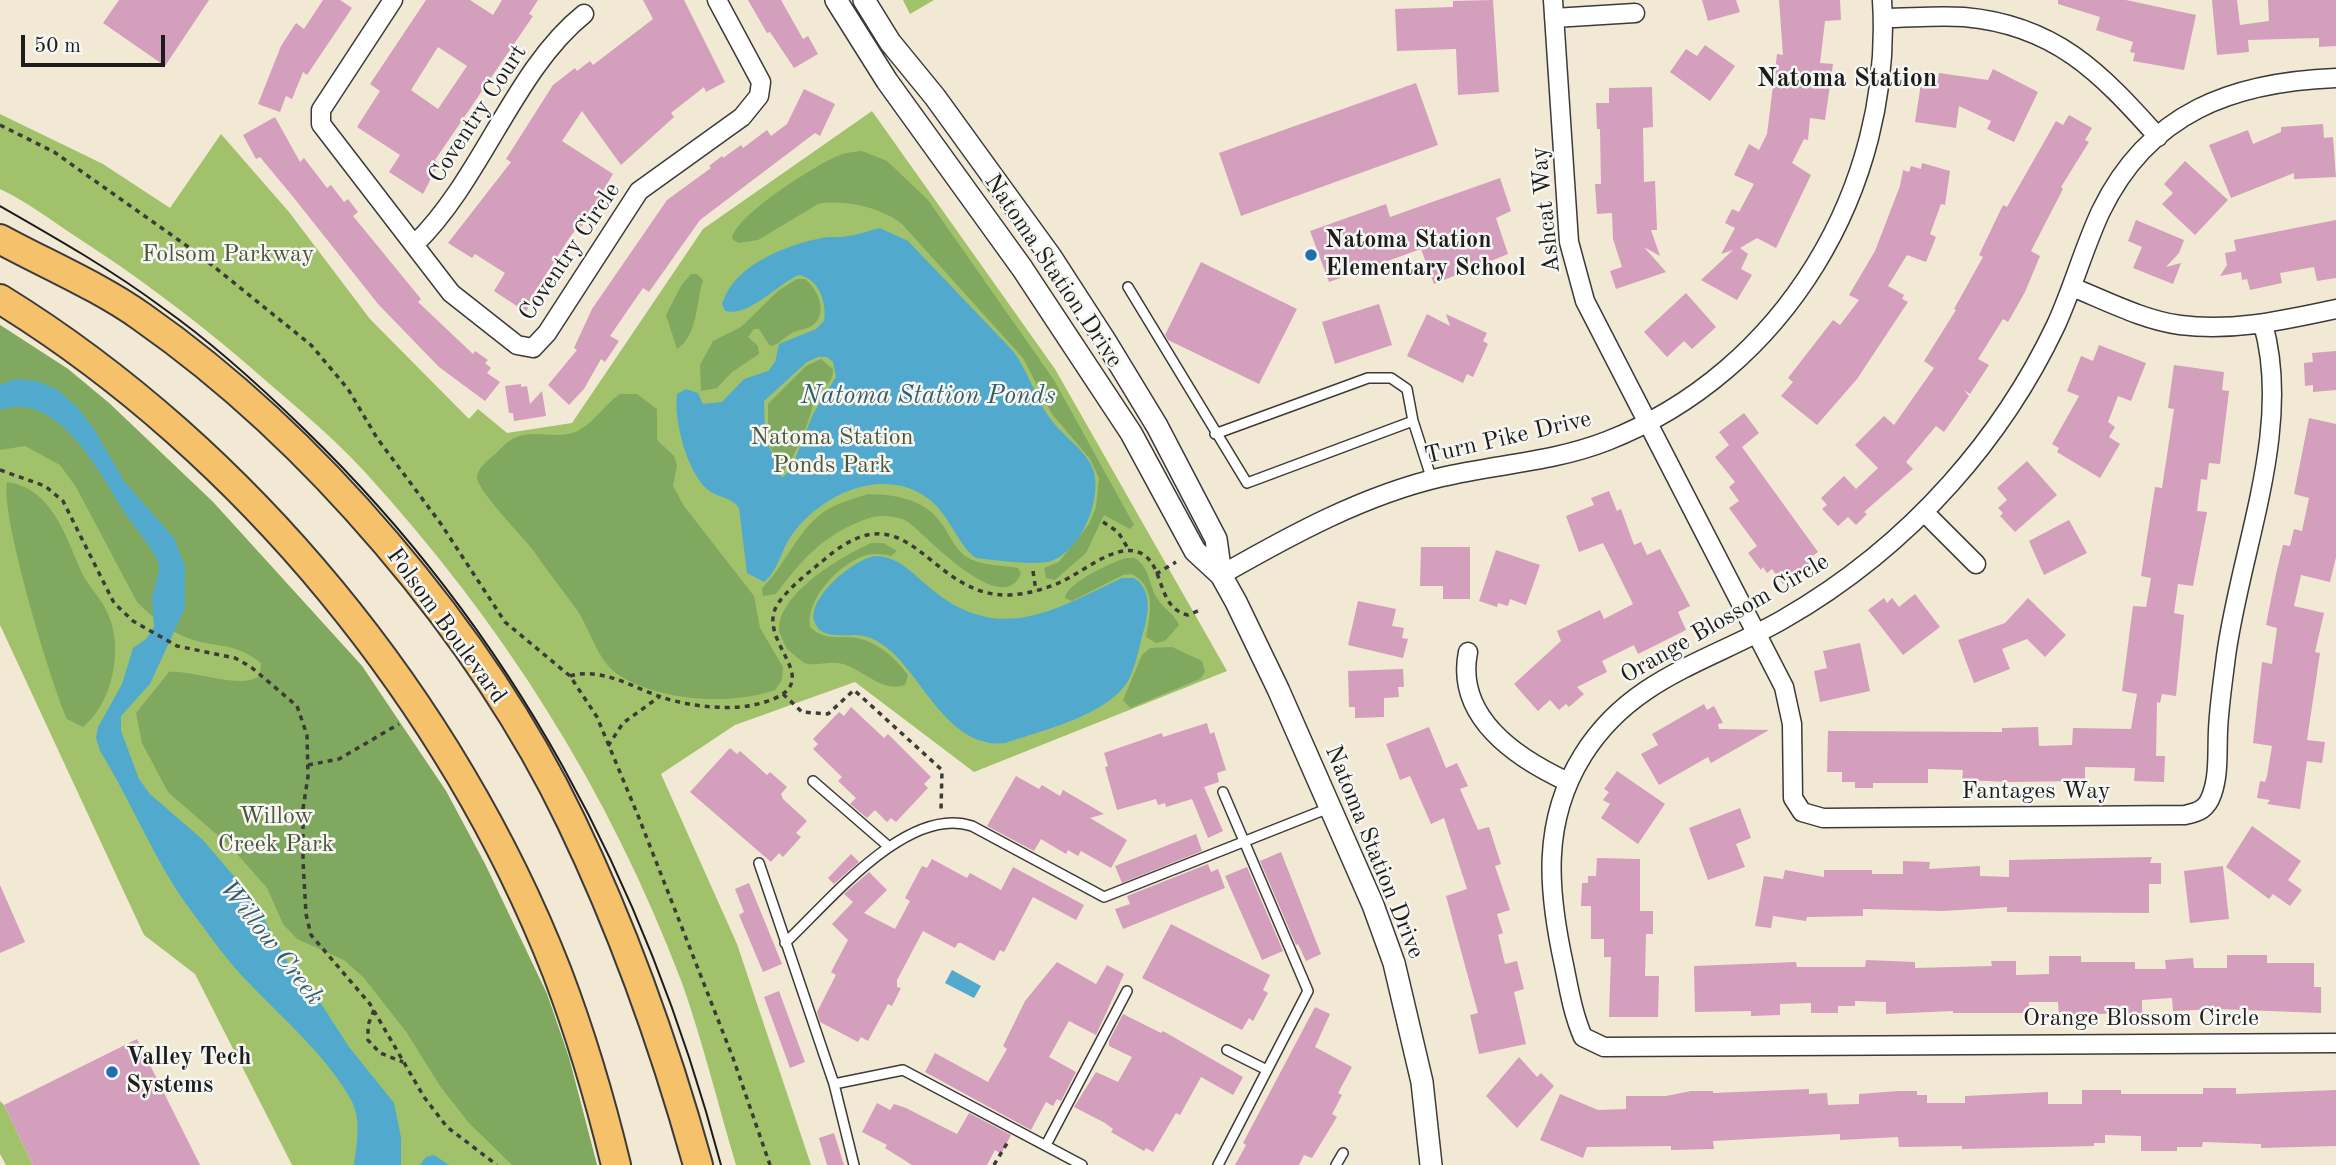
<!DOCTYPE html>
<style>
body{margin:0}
#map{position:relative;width:2336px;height:1165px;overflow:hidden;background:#f2e9d5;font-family:"Old Standard TT",serif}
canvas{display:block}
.scale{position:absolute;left:21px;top:35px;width:144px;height:32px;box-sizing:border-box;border:4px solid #1c1c1c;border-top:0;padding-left:9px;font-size:21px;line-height:24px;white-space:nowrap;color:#1c1c1c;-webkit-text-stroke:5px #f6f6f2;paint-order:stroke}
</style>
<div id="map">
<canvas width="2336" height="1165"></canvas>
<div class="scale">50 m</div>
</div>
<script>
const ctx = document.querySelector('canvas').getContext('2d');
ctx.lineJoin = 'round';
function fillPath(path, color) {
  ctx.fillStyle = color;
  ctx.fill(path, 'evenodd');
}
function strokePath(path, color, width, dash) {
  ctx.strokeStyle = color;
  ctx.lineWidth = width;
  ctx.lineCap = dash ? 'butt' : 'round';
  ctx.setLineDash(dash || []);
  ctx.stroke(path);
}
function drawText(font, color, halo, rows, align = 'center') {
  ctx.font = font + ' "Old Standard TT",serif';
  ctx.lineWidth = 5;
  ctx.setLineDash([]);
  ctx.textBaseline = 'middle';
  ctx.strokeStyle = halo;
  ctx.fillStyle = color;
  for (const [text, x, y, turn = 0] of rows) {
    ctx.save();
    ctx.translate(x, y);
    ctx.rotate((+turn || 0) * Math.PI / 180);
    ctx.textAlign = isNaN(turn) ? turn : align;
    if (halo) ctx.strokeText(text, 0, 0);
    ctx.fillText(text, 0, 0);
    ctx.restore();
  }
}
const green = new Path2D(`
 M903,0H934L910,14Z
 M872,111L1055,369L1227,671L974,772L855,682L735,725L661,774L737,944L811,1165H736C718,1105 703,1042 682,983C609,790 503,623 364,471C327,431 283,396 242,360C189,315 134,274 75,236C51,220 27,202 0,189V114L103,164L170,208L221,134L289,212L370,319L469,419L478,409L507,433L572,423L703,229Z
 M0,325L68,369L109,403L213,502L362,666L446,791L485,864L547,994L569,1058L597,1165H292L195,974L144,935L0,625Z
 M0,1101L4,1105L33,1165H6L0,1154Z`);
const forest = new Path2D(`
 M862,151L887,161L928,200L1054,380L1134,525L1130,529L1104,515L1086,553L1055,580L1046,578L1044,568L1059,562L1089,524L1096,507L1099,478L1090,459L1052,414L1023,358L902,224C882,208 844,199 818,204L758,240L739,243L732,239C733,217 818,163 840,155C847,152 855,152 862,151Z
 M691,274H697L703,280C696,301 698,336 677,349L666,315L681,286Z
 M797,279H805C818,289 830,316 810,327C804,330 795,330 789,335C782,339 778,345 770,346L759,329H754L748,337L758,346L759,354L732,372L717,388L701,391L700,365L713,341L741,327L778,291Z
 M0,325L68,369L109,403L213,502L362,666L446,791L485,864L547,994L569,1058L597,1165H512L469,1123L440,1086L407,1033L364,978L344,960L297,939L283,924L267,888L230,846L168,792L142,743L136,713L169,672C196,670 238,690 260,676L261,663C232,640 214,649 185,637C168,630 150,615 137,602L76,487L60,465L25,446L0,450Z
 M821,359L833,369C833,386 823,384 814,395C816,407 793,466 781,472L768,441V404L806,366Z
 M620,394H637L657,409V440L674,456L677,465L673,486L684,506L754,596L760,628L783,667L782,680L775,690C730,706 656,701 616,673C597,659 590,629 577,610C563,590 547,571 533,550C523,537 474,487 477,476C479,467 487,461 494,455C500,450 506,442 514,438C535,428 561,442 581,429C596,420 605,404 620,394Z
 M7,482C52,488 66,537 82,573C89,587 102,599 108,614C124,649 112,704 83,727L67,719C50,681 0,514 7,482Z
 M868,494C901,495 928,500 946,530C951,539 957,550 965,556C980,566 1001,565 1018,568L1021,573C1003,621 924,533 908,522C903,518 893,517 887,516C878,515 869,518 861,521C822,536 800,562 776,594L763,596L762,588C785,566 796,533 821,514C834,504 852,499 868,494Z
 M871,543H883L897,551L891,556C882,554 873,553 864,556C839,564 805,600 810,627C826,643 842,634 861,639C880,644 897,660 908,675L905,685C882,693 864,670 843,664C830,660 816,667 804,663L787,649L779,632C777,593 841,557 871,543Z
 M1126,558H1135C1150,568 1148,583 1157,598C1163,609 1175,614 1179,625L1165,641L1156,643L1146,637C1150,613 1157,588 1132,574L1123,575L1072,601L1065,598C1067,582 1111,563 1126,558Z
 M1172,647L1202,661L1205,672L1200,679L1130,708L1123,700L1142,655L1150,648Z`);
const water = new Path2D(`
 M880,228L908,241L1012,350C1031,374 1037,406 1058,428C1070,441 1087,453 1093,469C1103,499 1081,551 1051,561C1035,566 993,560 976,558C959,547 950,516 930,500C885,464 820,494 791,536C781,551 778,571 764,582L747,573L739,508C733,498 721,498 711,492C688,478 673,419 677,394L686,389L698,393L703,404L722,402L744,379L768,371L775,362L779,344L816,329L824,321C827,302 819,279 799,275C777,284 750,317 725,311L722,304C734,265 784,246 821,238C830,236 839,238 848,236C859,235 869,230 880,228ZM818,357H827L833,362L836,377L813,414L791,469L783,477L776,473L775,459L765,438L764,401L807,362Z
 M14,379L37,381L58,390L78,408L94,429L124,481L174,538L185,566V608L150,684L121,716V731L139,779L150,794L202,839L252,897L295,976L320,1002L349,1047L394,1103L401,1137V1165H354C357,1143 362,1118 350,1098C325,1054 284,1020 249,983C228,962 210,936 192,912C155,863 133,804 100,751L96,738L98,727L122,684L133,648L146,639L154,627L152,598L159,571L158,561C148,542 133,526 121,507C98,469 56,390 0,410V385Z
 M875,556C898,556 912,573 929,587C998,646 1052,611 1122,578H1134C1151,589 1149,609 1145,626C1140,642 1137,662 1130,677C1113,714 1041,731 1005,743C951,749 925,683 892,652C884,645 874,638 864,636C849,632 823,642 815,623C805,599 854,559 875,556Z
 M952,970L981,986L974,998L945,983Z
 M434,1155L449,1165H420L426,1157Z`);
const building = new Path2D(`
 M119,0H209L165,66L103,23Z
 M323,0H340L352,8L307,75L303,72L292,99L286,96L280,112L258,104L281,46L296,23L304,29Z
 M426,0H470L493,15L502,0H538L529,14L533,16L435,160L439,163L423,194L389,172L400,155L357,127L380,91L370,84ZM438,47L467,66L438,109L411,90Z
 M643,0H684L725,82L706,92L704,87L671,113L674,117L621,165L582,111L562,141L613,174L580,229L577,228L570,237L543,279L526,312L494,291L505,273L475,254L472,258L448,243L511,162L506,159L553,85L575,68L577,71L590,61L593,65L653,19Z
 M748,0H781L803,39L808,36L818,54L794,68L770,32L767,33Z
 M1493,0L1499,92L1458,95L1456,49L1397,51L1395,9L1453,7V1Z
 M1702,0H1736L1740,12L1708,21Z
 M1779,0H1840L1841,20L1825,21L1820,63L1833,64L1825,120L1810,118L1808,140L1804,139L1792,163L1811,175L1776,248L1757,238L1740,248L1748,254L1741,269L1752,275L1737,300L1701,280L1733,250L1721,254L1735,228L1725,223L1732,209L1739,212L1754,184L1734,175L1749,144L1759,150L1767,134L1777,54L1783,55Z
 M2058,0H2126L2196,15L2184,70L2133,61L2135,53L2130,52L2133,42L2096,30L2100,17L2058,4Z
 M2212,0H2237L2240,25L2269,21L2268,0H2336V46L2319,47V38L2248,40L2249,52L2217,55Z
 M1705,45L1735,66L1710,101L1670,72L1686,49L1697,56Z
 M1993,69L2038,92L2014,142L1987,129L1991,121L1959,106L1956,128L1915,122L1922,77L1938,80L1939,73L1988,80Z
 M1416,83L1438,145L1241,216L1219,153Z
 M1652,87L1653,127L1643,128L1644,182L1655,181L1657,230H1651L1660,256L1644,247L1666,272L1616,289L1610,271L1622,267L1613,239L1612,213L1597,214L1595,184H1601L1600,129H1597L1596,103H1609V88Z
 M804,89L835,104L820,136L815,133L700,220L649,292L643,288L610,336L619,341L605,362L601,359L584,389L569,405L548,385L577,350L574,348L592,309L667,200L711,168L709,166L722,156L723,158L741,145L743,148L767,130L771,136L787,124Z
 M2069,115L2092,128L2085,140L2089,142L2061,187L2063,189L2031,251L2040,256L2025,292L2008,322L2003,319L1978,359L1989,365L1970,394L1964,390L1969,396L1944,432L1936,426L1906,462L1913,469L1864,512L1867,514L1856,525L1848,517L1838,526L1822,509L1827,505L1821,498L1844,476L1856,489L1878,468L1855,445L1884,416L1894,425L1934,368L1924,361L1956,310L1954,309L1983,257L1979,255L2003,205L2007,207L2056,121L2063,125Z
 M275,117L300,162L304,158L327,188L331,185L344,202L348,199L358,212L353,216L421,299L418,302L473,354L475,351L488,360L485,363L491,368L487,373L500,382L485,401L439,367L378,304L294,198L260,157L256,159L243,135Z
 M2323,124L2324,138L2333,137L2336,177L2294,179V173L2231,198L2209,145L2248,130L2253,144L2281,132V127Z
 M2185,161L2228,200L2195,235L2162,204L2173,193L2164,184Z
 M1922,163L1950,171L1945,205L1941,204L1930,234L1936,237L1926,262L1907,255L1888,286L1904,295L1902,299L1908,302L1857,379L1817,425L1781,396L1793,382L1788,378L1833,320L1840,325L1859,300L1849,295L1875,251L1900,186L1903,170L1909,172L1911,166L1921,169Z
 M1500,178L1511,211L1496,218L1508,254L1434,284L1421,249L1329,282L1310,231L1386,204L1390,217Z
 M2136,220L2184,240L2179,253L2166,267L2181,263L2173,284L2133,268L2142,247L2128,241Z
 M2336,220V278L2317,281L2314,267L2280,273L2282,283L2250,290L2247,279L2242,280L2241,272L2220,276L2227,265L2225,253L2236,251L2234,240Z
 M1201,262L1297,309L1259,384L1168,340L1165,335Z
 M1686,293L1716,327L1692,349L1684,341L1667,357L1644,332Z
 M1379,304L1392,345L1335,364L1322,322Z
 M1427,314L1450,326L1446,314L1487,333L1483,341L1488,344L1473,377L1467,374L1463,383L1407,356Z
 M2099,345L2146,363L2131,401L2118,396L2108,422L2115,427L2109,437L2120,444L2100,478L2057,452L2059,448L2052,444L2079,396L2067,391L2081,356L2093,361Z
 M2336,351V390L2313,392V385L2305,386L2304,363L2313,362L2312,353Z
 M2174,365L2224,372L2222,390L2229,391L2220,464L2209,463L2207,480L2201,479L2197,511L2207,512L2193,586L2178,584L2174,613L2184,615L2176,696L2162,694L2160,703L2157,702L2156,756H2165L2164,782L2134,781L2135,768L2085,767V781L2009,782L1962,780L1963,770L1928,769V783H1873V788H1855V782H1842V772H1827L1828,731L2002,732V728L2038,727L2039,746L2072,745L2073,728L2131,729L2137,694L2122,691L2133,606L2146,607L2151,578L2141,576L2155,487L2162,488L2174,409L2168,408Z
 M521,384V387L527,386L530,404L542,391L546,416L514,421L513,413H509L505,386Z
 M1744,413L1759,433L1742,447L1818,552L1808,559L1811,563L1783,584L1772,569L1767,573L1763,567L1761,570L1748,553L1757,546L1729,508L1739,501L1729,487L1735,482L1715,457L1729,445L1719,432Z
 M2309,418L2336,424V557L2330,582L2301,575L2294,606L2324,613L2315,652L2320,653L2307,740L2325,742L2322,763L2307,761L2300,809L2267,804L2270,800L2257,798L2260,781L2265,782L2267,776L2272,746L2253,743L2262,662L2272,664L2277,628L2266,625L2276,574L2283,545L2290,546L2294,529L2302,531L2309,498L2294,494Z
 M2027,461L2057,495L2015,532L2000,516L2003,513L1998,508L2007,500L1997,488Z
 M1609,491L1617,511L1621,509L1634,545L1641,542L1647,555L1660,549L1690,606L1678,612L1686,630L1638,654L1634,645L1602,661L1607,672L1577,687L1584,694L1569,707L1566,704L1559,710L1550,700L1538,711L1514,684L1561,641L1557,631L1600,610L1604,619L1633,604L1603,543L1579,552L1566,516L1594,505L1591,498Z
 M2069,520L2087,553L2044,575L2029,541Z
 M1421,547H1470V599H1443V586H1420Z
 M1496,550L1540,565L1526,605L1510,599L1508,606L1498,603L1497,607L1479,601Z
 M1915,594L1940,627L1903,655L1868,610L1884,598L1887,603L1892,598L1899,607Z
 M2028,598L2066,635L2045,657L2027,639L2002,649L2010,669L1974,683L1958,640L2005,623Z
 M1358,601L1396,609L1392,626L1404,628L1402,638L1408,639L1403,658L1348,645Z
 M1860,643L1870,691L1820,702L1814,671L1827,668L1823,651Z
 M1403,669L1404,687H1398L1399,697L1384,698V717L1355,718V707H1349L1348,671Z
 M1704,704L1707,710L1714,706L1723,723L1718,724L1719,729L1769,730L1711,763L1708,757L1659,785L1641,754L1658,745L1652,734Z
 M851,707L884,738L888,734L931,777L924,784L928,788L896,822L891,818L887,822L875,810L867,818L850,804L856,798L838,781L842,777L813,749L818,744L813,739L839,712L844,716Z
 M1207,723L1210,734L1214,732L1226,770L1217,773L1219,782L1204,787L1223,831L1208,838L1192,799L1166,807L1165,803L1158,805L1156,799L1117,810L1105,767L1108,766L1104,753L1162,733L1163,737Z
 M1429,727L1446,768L1457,763L1468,786L1460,789L1478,830L1489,827L1501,864L1495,866L1510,910L1497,914L1503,933L1498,935L1505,964L1517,961L1524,989L1514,992L1526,1044L1479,1054L1470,1015L1478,1013L1446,896L1467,889L1444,818L1431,824L1410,776L1400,780L1386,744Z
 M730,748L737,754L740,751L767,775L770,772L787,787L781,794L783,799L807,821L796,833L801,837L783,857L779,853L771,862L690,792Z
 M1617,771L1665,804L1638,844L1601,818L1610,804L1603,800L1609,792L1604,789Z
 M1016,776L1039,789L1042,785L1060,796L1063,790L1104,814L1090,818L1127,840L1111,868L1081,851L1078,856L1068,850L1066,854L1041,839L1034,851L987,826Z
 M1740,808L1751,838L1736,844L1745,867L1708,880L1689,828Z
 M2252,826L2301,861L2288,880L2302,890L2290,906L2273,894L2269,899L2226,867Z
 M1196,834L1202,851L1122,883L1115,866Z
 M1281,852L1321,954L1306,961L1298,944L1296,945L1260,861Z
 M851,854L859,862L834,884L828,878Z
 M2152,857L2150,863H2161V884H2149V913L2007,912V907L1943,911L1863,909V916L1807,917L1806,921L1773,916L1771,928L1755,926L1764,876L1783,879L1785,870L1824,877V870H1872V874H1903V861L1930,862L1929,869L1980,866V876L2009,877V860Z
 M1597,858L1640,859V911H1653V934H1646L1645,976H1659L1658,1017H1609L1611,957H1604V939H1591V906H1581L1582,883H1588V876H1596Z
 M932,859L967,878L970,873L1001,890L1013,867L1084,905L1076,920L1033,897L1004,952L1000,950L994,961L961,943H958L955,948L923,931L897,980V987L901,988L892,1006L888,1004L868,1041L861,1037L858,1042L820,1022L817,1012L836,975L831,972L848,940L832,924L853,902L844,894L869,872L887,890L864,913L895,929L910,901L905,898L922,866L927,868Z
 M1208,864L1211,872L1218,869L1225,888L1123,929L1115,909L1130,904L1127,896Z
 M2223,866L2229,919L2190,923L2184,871Z
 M1247,867L1283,951L1262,960L1225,876Z
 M749,883L782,964L763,972L739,915L744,912L735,889Z
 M0,885L25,942L0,953Z
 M1171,924L1270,975L1263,990L1268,993L1253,1021L1249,1018L1242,1030L1142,978Z
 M2227,955H2267V963H2314V987H2321V1013L2217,1009L2173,1011L2172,998L2142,1000V1013L2088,1014L2059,1015L2058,1002H2029V1013H1953V1011L1886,1014V1002L1855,1001V1006H1838V1013H1811V1003L1780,1004V1015L1751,1016V1011L1695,1012L1694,966L1796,962L1797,967H1865L1866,960L1915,962V968L1992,966L1991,961H2016V975L2049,974V956H2081V962H2135V969H2166L2165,960L2193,958L2194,968H2227Z
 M1057,962L1096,984L1107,965L1124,974L1096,1035L1069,1021L1049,1057L1076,1072L1061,1101L1057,1099L1053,1106L1046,1102L1031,1130L925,1072L935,1053L988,1082L1007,1049L1003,1046L1025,1001Z
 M779,991L805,1062L790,1068L764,997Z
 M1315,1007L1330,1014L1315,1047L1352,1067L1338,1093L1342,1095L1332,1114L1337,1117L1312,1158L1304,1155L1299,1165H1235L1246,1145L1243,1143Z
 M1123,1014L1161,1033L1163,1031L1243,1077L1233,1095L1201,1077L1180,1115L1176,1113L1153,1152L1146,1148L1144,1151L1111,1132L1113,1129L1105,1123L1074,1107L1096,1072L1118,1082L1132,1057L1109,1046V1041Z
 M137,1039L200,1165H33L4,1105Z
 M1519,1057L1537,1077L1541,1073L1554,1086L1517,1128L1486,1096Z
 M2203,1088H2236V1094L2336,1090V1146L2261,1148V1144L2203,1142L2202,1147H2177V1151H2141V1136L2105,1135V1143H2094V1146L1962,1149V1146L1899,1147L1898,1137L1840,1140V1134L1713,1141L1714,1149L1671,1150V1146L1587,1147L1583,1158L1540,1140L1560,1094L1598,1110L1626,1109V1096H1666L1691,1091H1713V1093L1809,1089V1094L1827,1093L1828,1105L1859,1104V1094L1898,1091H1917V1095H1927V1103H1965V1096L2048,1092V1104H2082V1090H2121V1094H2203Z
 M877,1103L890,1110L894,1104L906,1108L957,1134L969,1113L1011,1135L1001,1154L995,1150L987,1165H912L885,1148L887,1145L862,1132Z
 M834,1133L844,1165H827L819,1138Z`);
const path = new Path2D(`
 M0,125L54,152L197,253L311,345L348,389L377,438L441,524L505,622L570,676L597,717L639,818L733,1058L770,1165
 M0,470L45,486L63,501L114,603L133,621L177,646L235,658L251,667L297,706L307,735L308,776L303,809V861L306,914L311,935L370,1004L424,1097L447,1127L497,1165
 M1103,522L1118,532L1129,550
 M1033,571L1036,591
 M1156,574L1176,562
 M570,676C602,667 632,687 661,697C691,707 735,712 765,702C832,681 751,641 779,602C791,586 809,572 825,559C911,485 927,598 1010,595C1028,594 1045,589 1061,582C1083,572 1114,544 1138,552C1166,562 1155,608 1188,615L1200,610
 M783,694L802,712L828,714L854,690L942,770L941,810
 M608,746L623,723L659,697
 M308,765L339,759L399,724
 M374,1010L368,1025V1040L380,1053L403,1062
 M994,1165L1009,1140`);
const service = new Path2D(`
 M1128,287L1247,483L1413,421
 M1215,434L1368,378H1391L1407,389L1413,421L1432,480
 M813,781L888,846
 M759,863L834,1084L854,1165
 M785,943C828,903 907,804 972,826L1104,897L1329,808
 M1227,1050L1267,1070
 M834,1084L903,1070L1082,1165
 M1046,1145L1127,991
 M1218,1165L1308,991L1223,792
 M1336,1165L1343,1153`);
const minor = new Path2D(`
 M393,0L321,110V124L451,293L517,345L533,348L547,333L639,191L742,117L759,96L761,82L717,0
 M1553,0L1569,242L1585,301L1784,687L1792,724L1793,798L1802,812L1823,818L2185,815C2199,812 2207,809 2212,794C2219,775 2217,751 2218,731C2219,706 2223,681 2226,656C2240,551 2293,429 2263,324
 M1554,18L1635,13
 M1883,18C1909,18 1937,15 1964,17C2055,25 2100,72 2158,137
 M2336,78C2233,82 2149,112 2101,211C2084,247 2073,288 2056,325C2029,382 1993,436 1951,483C1903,537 1845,584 1782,620C1708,662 1631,678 1583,755C1541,822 1548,892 1564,965C1569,990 1573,1014 1583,1037L1604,1047L2336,1043
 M415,244C482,179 514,70 584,14
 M2072,287C2107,301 2143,320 2180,325C2234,332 2284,320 2336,309
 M1924,512L1976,564
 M1221,575C1291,535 1364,495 1442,477C1498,464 1553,462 1607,441C1784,372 1894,187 1882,0
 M1468,652C1455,717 1516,758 1568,782`);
const tertiary = new Path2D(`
 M836,0L887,81L1022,268L1131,433L1195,551L1221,575L1236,602L1278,689L1373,905L1394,963L1422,1082L1431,1165
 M864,0L890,42L935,97L1051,257L1106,342L1157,426L1216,539L1221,575`);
const primary = new Path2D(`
 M0,239C46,264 100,287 142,317C312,436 481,633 571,821C624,931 665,1047 698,1165
 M0,299C245,450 452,703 557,972C581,1035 600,1099 616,1165`);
const tram = new Path2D(`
 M0,206C56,238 112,270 163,308C214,344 260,386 304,429C515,633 646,883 721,1165`);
const markers = [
 [1311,255,7,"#1f6fb2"],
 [112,1072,7,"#1f6fb2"]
];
const streetNames = [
 ["Coventry Court",478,114,-57],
 ["Ashcat Way",1546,210,-96],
 ["Coventry Circle",570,252,-56],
 ["Natoma Station Drive",1053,271,56],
 ["Turn Pike Drive",1508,438,-13],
 ["Orange Blossom Circle",1725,619,-30],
 ["Folsom Boulevard",446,626,54],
 ["Fantages Way",2036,792],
 ["Natoma Station Drive",1374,852,68],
 ["Orange Blossom Circle",2141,1019]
];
const poiNames = [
 ["Natoma Station",1325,241],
 ["Elementary School",1325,269],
 ["Valley Tech",126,1058],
 ["Systems",126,1086]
];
const parkNames = [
 ["Folsom Parkway",228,255],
 ["Natoma Station",832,438],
 ["Ponds Park",832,466],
 ["Willow",276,817],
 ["Creek Park",276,845]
];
const neighbourhoodNames = [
 ["Natoma Station",1847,79]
];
const waterNames = [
 ["Natoma Station Ponds",928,396],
 ["Willow Creek",271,943,52]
];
fillPath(green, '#a1c26b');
fillPath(forest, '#80a85f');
fillPath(water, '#51aace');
fillPath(building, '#d49ebd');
strokePath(service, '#3c3b38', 12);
strokePath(minor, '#3c3b38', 21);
strokePath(tertiary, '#3c3b38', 24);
strokePath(primary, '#3c3b38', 32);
strokePath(path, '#3c3b38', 3.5, [5, 5]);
strokePath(service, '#fff', 9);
strokePath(minor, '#fff', 18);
strokePath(tertiary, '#fff', 21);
strokePath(primary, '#f5c16b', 28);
strokePath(tram, '#1c1c1c', 2);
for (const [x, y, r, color] of markers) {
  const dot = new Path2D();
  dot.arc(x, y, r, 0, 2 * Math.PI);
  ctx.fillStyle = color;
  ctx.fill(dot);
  strokePath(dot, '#f6f6f2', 2.5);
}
drawText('24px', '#1c1c1c', '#f6f6f2', streetNames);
drawText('bold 24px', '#1c1c1c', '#f6f6f2', poiNames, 'left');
drawText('24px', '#4b5638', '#f6f6f2', parkNames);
drawText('bold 26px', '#1c1c1c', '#f6f6f2', neighbourhoodNames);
drawText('italic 26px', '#345c6c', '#f6f6f2', waterNames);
</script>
